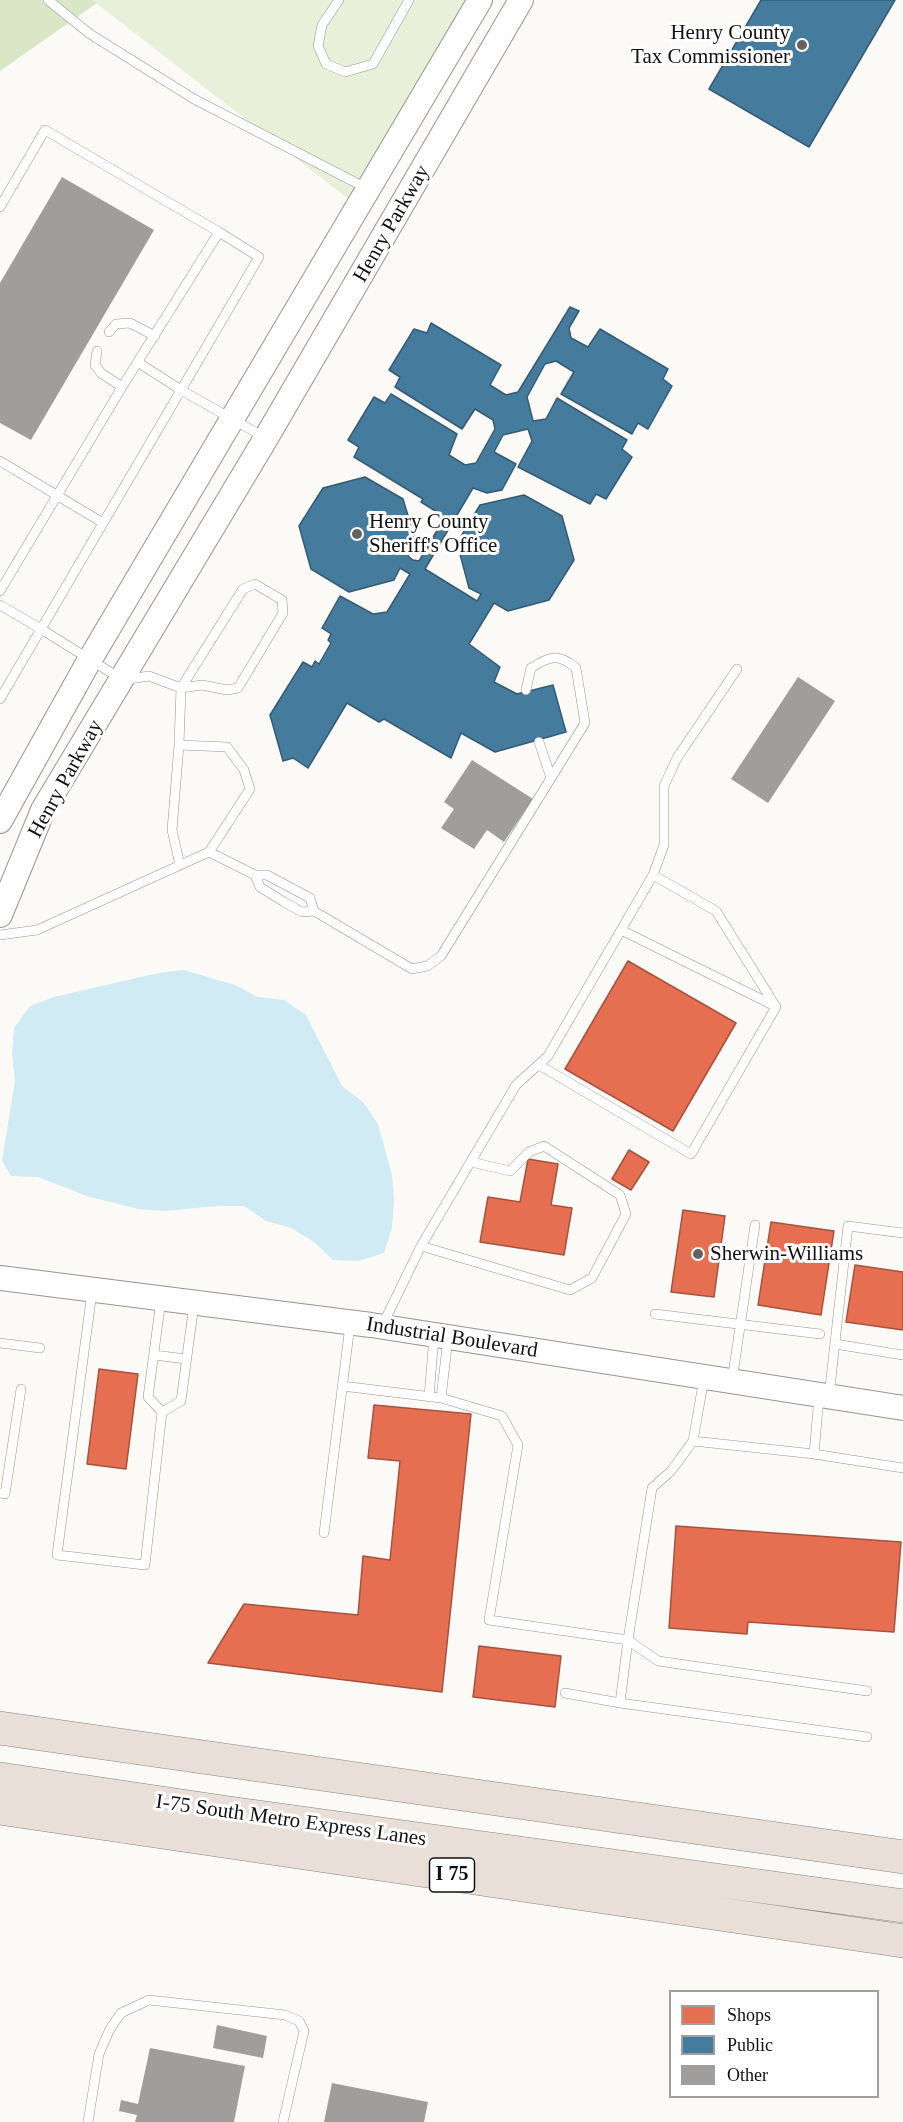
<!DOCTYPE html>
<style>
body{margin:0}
#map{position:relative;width:903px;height:2122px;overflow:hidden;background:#fcfaf7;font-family:"Times New Roman",serif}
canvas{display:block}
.legend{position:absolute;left:669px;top:1990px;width:210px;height:108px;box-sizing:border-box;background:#fff;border:2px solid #9f9f9f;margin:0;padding:8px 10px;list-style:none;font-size:18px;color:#101010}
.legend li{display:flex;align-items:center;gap:12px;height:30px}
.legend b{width:30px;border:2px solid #9f9f9f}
</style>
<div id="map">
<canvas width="903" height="2122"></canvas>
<ul class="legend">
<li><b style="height:16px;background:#e76f51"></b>Shops</li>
<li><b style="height:16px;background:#457b9d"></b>Public</li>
<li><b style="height:16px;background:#a09e9c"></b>Other</li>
</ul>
</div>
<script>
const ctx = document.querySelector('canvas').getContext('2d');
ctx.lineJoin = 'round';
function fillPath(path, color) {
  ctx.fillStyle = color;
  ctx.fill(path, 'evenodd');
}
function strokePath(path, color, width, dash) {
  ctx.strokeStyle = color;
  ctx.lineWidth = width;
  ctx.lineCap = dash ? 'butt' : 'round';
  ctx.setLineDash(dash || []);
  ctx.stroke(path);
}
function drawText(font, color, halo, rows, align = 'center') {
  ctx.font = font + ' "Times New Roman",serif';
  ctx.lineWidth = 6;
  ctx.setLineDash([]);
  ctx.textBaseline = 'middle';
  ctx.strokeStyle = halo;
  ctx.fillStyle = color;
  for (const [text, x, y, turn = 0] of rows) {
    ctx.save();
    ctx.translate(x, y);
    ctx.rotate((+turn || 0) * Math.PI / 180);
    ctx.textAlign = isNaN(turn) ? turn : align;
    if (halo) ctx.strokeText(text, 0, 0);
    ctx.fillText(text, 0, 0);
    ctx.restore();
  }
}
const green = new Path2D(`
 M92,0H485L360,208Z`);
const forest = new Path2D(`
 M0,0H92L97,3L0,71Z`);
const water = new Path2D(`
 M184,970L235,985L258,997L284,1000L306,1015L342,1086L363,1102L378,1124L392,1175L394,1201L392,1228L384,1253L359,1261L333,1260L314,1242L291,1228L266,1221L244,1206H217L165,1211L138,1209L87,1196L38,1177L11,1176L2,1161L15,1080L12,1054L14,1028L30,1006L54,997L158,973Z`);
const shops = new Path2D(`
 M628,961L736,1023L673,1131L565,1069Z
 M629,1150L649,1162L631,1190L612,1179Z
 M528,1159L558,1164L551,1205L572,1208L564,1255L480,1242L488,1197L520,1202Z
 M683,1210L725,1216L714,1297L671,1292Z
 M771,1222L834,1231L821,1315L758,1305Z
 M855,1265L903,1272V1330L846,1322Z
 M99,1369L138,1374L126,1469L87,1464Z
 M374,1405L471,1414L442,1692L208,1663L244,1604L358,1615L363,1556L390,1560L400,1461L368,1458Z
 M676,1526L901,1542L894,1632L748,1622L747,1634L669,1628Z
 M479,1646L561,1656L555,1707L473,1697Z`);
const public = new Path2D(`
 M761,0H895L809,147L709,89Z
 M570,307L579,311L569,328L571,338L588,347L600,329L668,369L663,379L672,386L648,429L638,423L632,434L561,394L574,372L556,361L545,364L527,397L533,421L546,419L557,398L627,440L622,449L632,457L606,499L596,494L590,504L518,467L532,441L528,429L503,435L494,452L516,464L502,490L487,493L473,488L425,569L477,601L481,594L469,588L457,543L480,505L524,495L562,516L574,560L549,600L508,611L494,603L469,644L500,667L494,682L517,694L553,685L566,732L495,752L461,733L451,758L384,719L379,722L347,703L308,768L293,758L283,761L270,715L303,662L312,667L315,661L319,664L331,643L328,640L331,634L322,628L340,596L373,614L387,612L410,574L400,568L394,580L349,592L311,569L299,526L323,488L365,477L403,499L416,542L408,556L413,560L419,561L445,517L421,502L423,499L354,457L359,447L348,440L374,397L385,403L391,394L457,434L449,455L465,465L476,463L495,429L493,420L475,409L462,429L395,387L400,377L389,370L414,329L427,333L431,323L501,365L490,385L506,395L518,392Z`);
const building = new Path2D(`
 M62,177L154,230L31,440L0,423V283Z
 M798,677L835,701L768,803L731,779Z
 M472,760L533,799L504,842L487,830L474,849L441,828L454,809L444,802Z
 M217,2025L267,2036L263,2058L213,2048Z
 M150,2048L245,2066L234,2122H135L137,2115L119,2111L121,2100L138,2104Z
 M332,2083L428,2102L424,2122H324Z`);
const service = new Path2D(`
 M48,0L90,34L194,99L368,189
 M339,0L322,25L318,46L326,64L345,72L373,64L409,0
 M0,207L45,130L219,232
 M109,332L116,324L130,323L155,336
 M97,351L95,365L101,373L122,387
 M139,363L181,390L264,437
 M0,461L103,523
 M255,584L282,600L283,613L238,688L227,690L202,685L181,688L243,589Z
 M0,591L122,387L219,232L259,257L41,629L0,605
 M0,699L41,629L123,680L149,676L181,688L179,745L227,747L244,770L250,789L209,852L37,930L0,935
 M539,742L551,778
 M179,745L172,830L180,865
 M209,852L255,875H267L310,898L314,911L302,912L284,902L260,887L255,875
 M653,875L664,845V786L677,758L737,669
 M314,911L412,969L427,966L441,956L585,723L576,668C558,653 550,656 531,668L526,690
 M621,930L775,1006
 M421,1246L570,1290L592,1278L626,1214L620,1195L544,1146L529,1152L510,1171L471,1162
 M92,1292L57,1555L145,1565L162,1412L181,1401L194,1304
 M161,1300L148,1397L162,1412
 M655,1314L820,1334
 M383,1324L421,1246L516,1085L548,1056L653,875L716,911L776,1007L691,1154L539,1065
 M0,1343L40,1348
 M835,1344L903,1355
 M154,1355L186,1359
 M732,1381L755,1225
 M342,1386L441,1398L502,1416L518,1445L489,1620L628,1640L658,1661L867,1691
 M829,1396L848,1226L903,1233
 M429,1397L434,1336
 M441,1398L448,1338
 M693,1441L704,1378
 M814,1454L819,1397
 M0,1493L5,1494L21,1389
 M324,1533L350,1325
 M565,1693L620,1703L867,1737
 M620,1703L628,1640L652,1488L671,1471L693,1441L814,1454L903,1468
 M88,2122L99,2054L110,2029L121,2013L149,2000L285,2015L299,2021L304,2031L283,2122`);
const tertiary = new Path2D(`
 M0,821L89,661L480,0
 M0,915L43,810L266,438L521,0
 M0,1278L371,1325L903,1408`);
const motorway = new Path2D(`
 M0,1728L903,1857
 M0,1779L229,1813L903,1906
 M0,1808L903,1941`);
const markers = [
 [802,45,6,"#636261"],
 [357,534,6,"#636261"],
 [698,1254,6,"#636261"]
];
const shields = [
 [452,1875,45]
];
const shieldNames = [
 ["I 75",452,1875]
];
const poiNames = [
 ["Henry County",790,33,"right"],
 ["Tax Commissioner",790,57,"right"],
 ["Henry County",369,522],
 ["Sheriff's Office",369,546],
 ["Sherwin-Williams",710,1254]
];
const streetNames = [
 ["Henry Parkway",392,224,-60],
 ["Henry Parkway",66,779,-61],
 ["Industrial Boulevard",452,1338,9],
 ["I-75 South Metro Express Lanes",291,1821,8]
];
fillPath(green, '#e9f0d9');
fillPath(forest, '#dae7c7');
fillPath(water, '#d0ebf4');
fillPath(shops, '#e76f51');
strokePath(shops, '#a6523e', 1.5);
fillPath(public, '#457b9d');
strokePath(public, '#355b73', 1.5);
fillPath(building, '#a09e9c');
strokePath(service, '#969594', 10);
strokePath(tertiary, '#969594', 26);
strokePath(motorway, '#848381', 34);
strokePath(service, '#fffefe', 9);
strokePath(tertiary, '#fffefe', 24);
strokePath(motorway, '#e9dfd8', 33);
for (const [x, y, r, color] of markers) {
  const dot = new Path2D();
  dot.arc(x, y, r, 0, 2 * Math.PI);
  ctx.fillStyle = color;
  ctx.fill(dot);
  strokePath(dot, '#fff', 2);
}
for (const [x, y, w] of shields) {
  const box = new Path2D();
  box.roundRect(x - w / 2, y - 17, w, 34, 4.5);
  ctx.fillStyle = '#fff';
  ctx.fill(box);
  strokePath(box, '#101010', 1.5);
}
drawText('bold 20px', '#101010', null, shieldNames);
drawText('21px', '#101010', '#fff', poiNames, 'left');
drawText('21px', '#101010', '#fff', streetNames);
</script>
